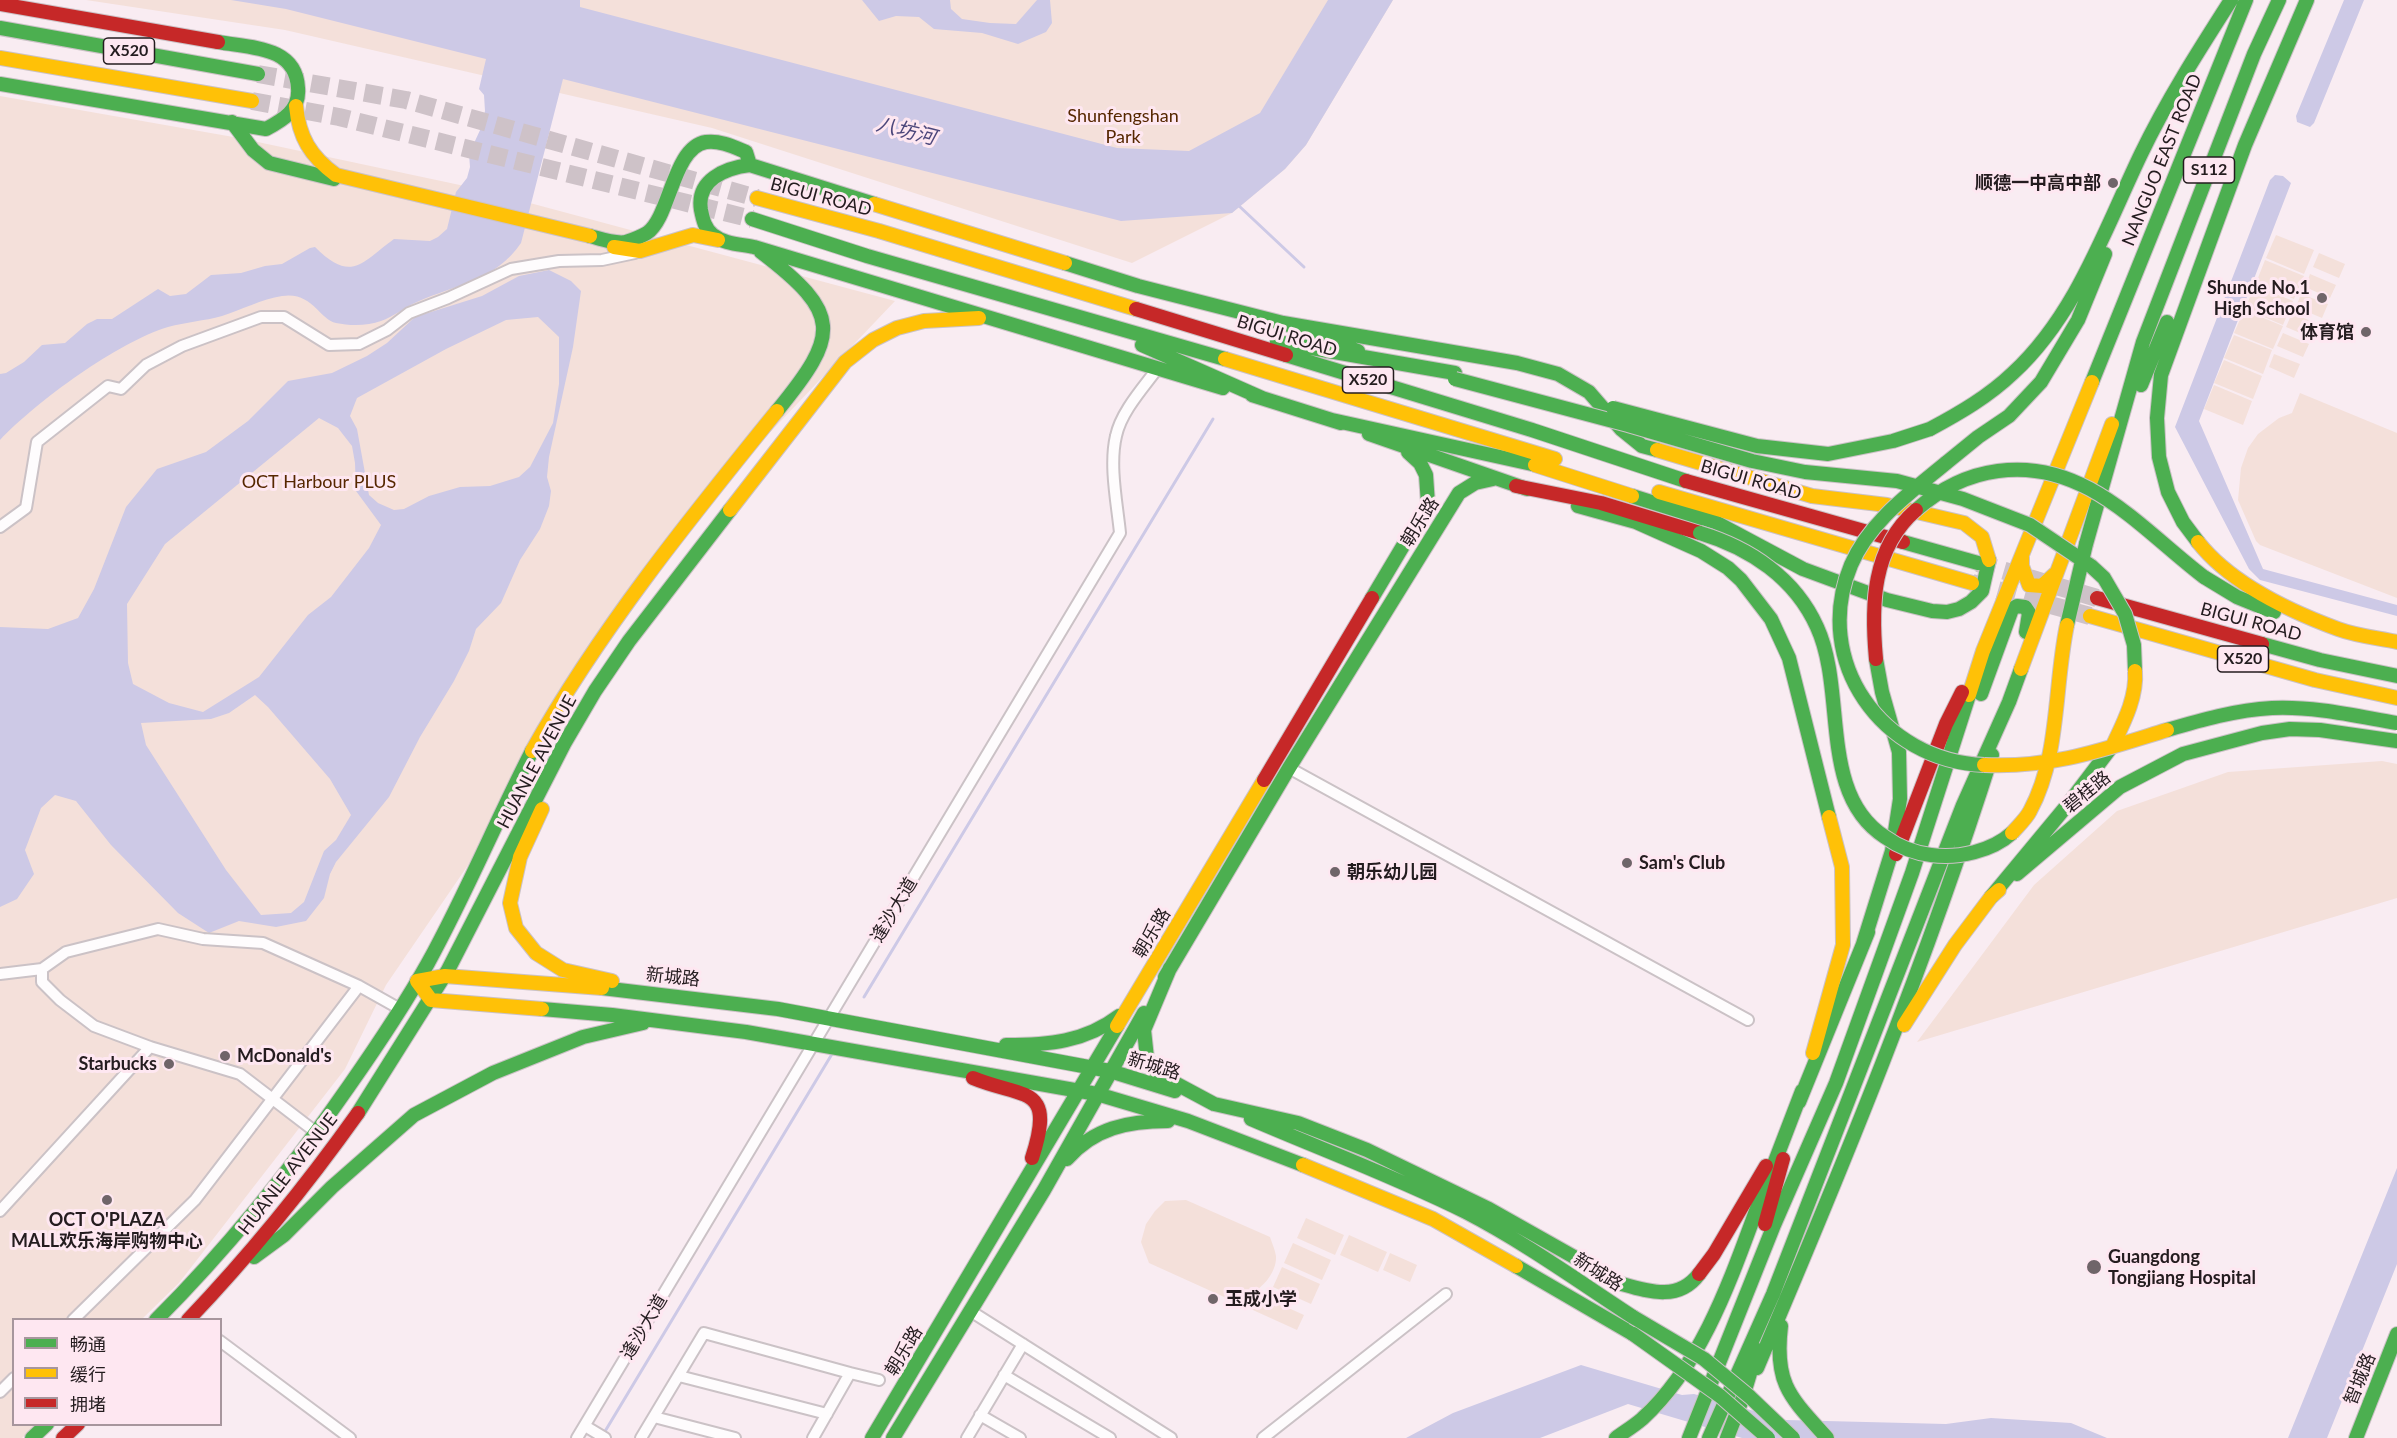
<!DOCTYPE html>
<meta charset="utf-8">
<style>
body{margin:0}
#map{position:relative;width:2397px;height:1438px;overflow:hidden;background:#f9ecf2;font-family:Lato,"Noto Sans SC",sans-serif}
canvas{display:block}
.legend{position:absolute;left:12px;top:1318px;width:210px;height:108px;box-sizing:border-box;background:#fee7f1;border:2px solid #a7969d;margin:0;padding:8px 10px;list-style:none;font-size:18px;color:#241c1f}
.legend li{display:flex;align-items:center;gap:12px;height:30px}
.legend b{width:30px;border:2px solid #a7969d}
</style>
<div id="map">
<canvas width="2397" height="1438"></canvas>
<ul class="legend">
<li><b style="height:8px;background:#4caf50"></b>畅通</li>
<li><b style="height:8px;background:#ffc107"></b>缓行</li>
<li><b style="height:8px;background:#c62828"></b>拥堵</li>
</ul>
</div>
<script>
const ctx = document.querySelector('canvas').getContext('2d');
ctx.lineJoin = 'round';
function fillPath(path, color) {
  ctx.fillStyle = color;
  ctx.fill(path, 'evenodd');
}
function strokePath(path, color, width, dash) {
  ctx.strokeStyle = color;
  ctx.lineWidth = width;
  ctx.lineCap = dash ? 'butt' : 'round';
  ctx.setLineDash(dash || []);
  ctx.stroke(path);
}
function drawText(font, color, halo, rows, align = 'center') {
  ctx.font = font + ' Lato,"Noto Sans SC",sans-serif';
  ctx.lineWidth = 6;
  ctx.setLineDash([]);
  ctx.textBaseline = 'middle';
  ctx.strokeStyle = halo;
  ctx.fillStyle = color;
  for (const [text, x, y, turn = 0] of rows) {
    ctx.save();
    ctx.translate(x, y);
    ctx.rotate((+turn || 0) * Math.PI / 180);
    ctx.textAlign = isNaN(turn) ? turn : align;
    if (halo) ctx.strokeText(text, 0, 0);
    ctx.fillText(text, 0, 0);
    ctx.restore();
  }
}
const green = new Path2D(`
 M86,0H1393L1306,145L1285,169L1232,213L1132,263L712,128L285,30Z
 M0,96L239,138L474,188L895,301L681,526L560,694L477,852L386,985L345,1069L179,1283L142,1319L14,1320V1424L36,1425L22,1438H0Z
 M2276,235L2314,250L2304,274L2266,258Z
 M2319,253L2345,264L2339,278L2313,267Z
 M2265,260L2304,276L2294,299L2256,283Z
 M2310,274L2336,285L2330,298L2305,287Z
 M2255,285L2293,301L2283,325L2245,309Z
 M2301,294L2328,304L2322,318L2296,307Z
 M2244,310L2283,326L2273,349L2234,333Z
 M2292,313L2318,324L2312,338L2286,327Z
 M2283,333L2309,344L2303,357L2277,346Z
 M2234,335L2272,350L2263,374L2224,358Z
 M2274,354L2300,364L2294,378L2269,367Z
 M2224,360L2262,376L2253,399L2214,383Z
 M2214,385L2252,401L2243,425L2204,409Z
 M2300,393L2397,433V598L2260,545L2256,541L2238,500L2241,468L2248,448L2258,434L2279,418L2292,413Z
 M2382,761L2397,764V898L1917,1042L2034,885L2117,811L2228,772Z
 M1186,1200L1270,1237C1272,1243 1275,1250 1276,1256C1277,1270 1265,1286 1253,1292L1304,1315L1297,1330L1149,1263L1141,1242L1146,1224L1155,1211L1165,1201Z
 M1306,1218L1344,1235L1335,1255L1297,1238Z
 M1349,1235L1387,1252L1378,1272L1340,1255Z
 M1293,1243L1331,1260L1322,1280L1284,1263Z
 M1390,1253L1417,1265L1410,1282L1383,1270Z
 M1282,1267L1320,1284L1311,1304L1273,1287Z`);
const water = new Path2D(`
 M231,0H580V7L1117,148L1189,151L1260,113L1328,0H1393L1306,145L1285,169L1232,213L1121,221L563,79L521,243C495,281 457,284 417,302C405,307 393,317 381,321C368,326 350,326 336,323C320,320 312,291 282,296C262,299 241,310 222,316C204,321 186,322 168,327C118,342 37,401 0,440V374L6,373L24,362L42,345L65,343L87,324L97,319H112L158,289L170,296L186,294L211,275L241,273L265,266L282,264L310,248L315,247C352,284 362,262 394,239L430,241L438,237L447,229L456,192L467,178L470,167L469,154L481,128L485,111L484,95L479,89L486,59L286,9Z
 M862,0H950L951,9L962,19L990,23L1016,24L1037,0H1050L1052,23L1046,32L1018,44L982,33L934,29L919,17L896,16L879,21Z
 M2344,0H2364L2314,123L2310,127L2297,122L2296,116Z
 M2275,175L2283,176L2291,183L2199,421L2263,569L2397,605V616L2260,580L2249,569L2175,427L2270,180Z
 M549,270L571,281L581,291L573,347L549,457L547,477L551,491L549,506L540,529L520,560L501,603L476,629L469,651L454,681L420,737L389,797L336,862L330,874L324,898L306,921L276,927L239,921L209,933L178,913L111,845L76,801L55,795L41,808L25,850L34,874L17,899L0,907V627L48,629L78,618L94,589L126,507L157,469L206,452L248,421L288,381L332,373L367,356L387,343L415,317L482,296L519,276ZM538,317L559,337V384L553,423L530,467L519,477L490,486L460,487L429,496L404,509L394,510L378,503L369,495L357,429L350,416L357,398L446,349L506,320ZM319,418L338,428L352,446L355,463L356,491L381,525L369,548L331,597L308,615L259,677L203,712L169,703L133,684L128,663L127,604L165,544ZM255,695L268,707L330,779L351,815L336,840L324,851L304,902L291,913L261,915L226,870L146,745L141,723L211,719L229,713Z
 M2397,1168V1264L2327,1438H2288Z
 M1581,1365L1682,1395L1694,1394L1786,1420L1946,1424L1991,1418L2071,1423L2107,1438H1742L1628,1404L1540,1438H1406L1453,1413Z`);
const stream = new Path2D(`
 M1238,205L1304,267
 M864,997L1213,419
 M604,1433L832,1054`);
const highwayTunnel = new Path2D(`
 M258,74L406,100L757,198
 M252,101L339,117L752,219
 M1978,563L2097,598
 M1972,583L2090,616`);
const street = new Path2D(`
 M0,527L26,508L37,442L108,386L121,389L146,365L182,346L261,317H284L329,345L359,344L387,330L409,313L448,298L511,269L559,261L602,260L635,253
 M1289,768L1748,1020
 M0,974L42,969
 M317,1133L240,1074L150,1047L94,1026L60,1000L42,982V969L66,952L158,929L203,939L263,943L359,986L400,1009
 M0,1211L150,1047
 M972,1312L1171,1438
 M73,1320L195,1200L359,986
 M220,1341L350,1438
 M850,1373L879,1380
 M1004,1375L1110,1438
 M679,1376L827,1414
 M0,1392L14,1378
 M980,1415L1020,1438
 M654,1417L735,1438
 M585,1426L605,1438
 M577,1438L1120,533C1117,503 1109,465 1116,436C1121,412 1143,388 1157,369
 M641,1438L704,1333L850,1373L813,1438
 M967,1438L1023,1344
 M1263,1438L1446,1294`);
const fast = new Path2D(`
 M0,28L258,74
 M0,84L266,129C283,120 300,110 298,88C296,46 251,48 218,42
 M232,122L253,150L269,163L334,179
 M2245,145L2307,0
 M874,204L750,165C725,168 696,180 701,210C703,220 705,229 713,235C724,244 740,244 754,247L1223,388
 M752,219L867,256L1225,359
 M590,236C601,239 615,244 626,242C632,240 642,236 647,233C670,218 673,147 706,142C720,140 734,147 746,152L750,165
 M761,252C842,314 840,334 777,411
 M1065,263L1138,286L1283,323L1358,351
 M1283,323L1517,363L1558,374L1589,392L1621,429L1642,446L1657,450
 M1277,342L1455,373
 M1142,345L1262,398
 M1286,355L1532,430L1686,481
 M2092,382L2246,0
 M2141,385L2167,322
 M1252,395L1341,423
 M1332,420L1541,466
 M1930,429C1960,413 1989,396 2013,373C2076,315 2105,229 2141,154C2167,100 2199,50 2231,0
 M1369,434L1527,489
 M1946,463L1978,437L2009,416L2041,382L2078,320L2105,254
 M1632,496L1715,522L1803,569L1887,600L1932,611L1947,612L1959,609L1971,602L1982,591L1989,560
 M1578,506L1636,522L1701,551L1728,568L1741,580L1771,619L1789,658L1829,817
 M1903,542L1978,563
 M2198,542L2183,522L2168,492L2159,457L2157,418L2161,375L2245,145
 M2086,544L2143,342L2254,54L2279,0
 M2204,577L2237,597L2274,612
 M1372,598L1428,504L1426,475L1420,463L1408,452
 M2262,644L2320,660L2397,676
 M1981,694L2012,609L2017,606L2025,607L2029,613L2026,632
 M2017,874L2120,787L2183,754L2262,733L2290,729L2320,730L2397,741
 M1991,897L2069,803L2113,745
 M1863,944L1892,851L1900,799L1899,752L1882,692L1876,659
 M1170,968L1144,1030L1147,1058L1158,1074L1214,1104L1298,1123L1367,1150L1489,1209L1622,1284C1650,1292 1679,1301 1699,1274
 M1165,977L1289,768L1459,493L1475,483L1493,479
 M602,988L778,1009L1110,1071L1175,1091
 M542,1009L612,1015L746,1032L1097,1094L1188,1121L1303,1165
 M1006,1045C1048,1045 1085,1042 1119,1016
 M1799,1102L1868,932
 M358,1113L448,970L564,744L595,691L629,641L730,510
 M1251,1119C1323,1150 1396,1177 1466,1212C1524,1242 1578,1281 1633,1317
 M1067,1159C1094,1128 1128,1121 1168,1121
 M254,1257L284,1235L332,1187L414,1115L493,1073L583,1037L643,1023
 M1516,1266L1633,1334
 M156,1320C228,1248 291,1170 349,1086C377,1046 404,1006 428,963C466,894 496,821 532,751
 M1781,1326C1774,1384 1790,1397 1827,1438
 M1757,1368C1843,1166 1926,964 1992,755
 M32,1438L47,1424
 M872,1438L1117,1026
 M893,1438L1044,1190L1144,1013
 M1616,1438C1624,1432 1634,1426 1642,1419C1701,1365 1729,1284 1756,1211C1771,1171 1787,1131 1802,1091
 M1689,1438L1774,1225L1836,1083L1912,873L1969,695
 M1709,1438L1773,1294L1963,805L2009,702L2021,669
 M1727,1438L1742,1400L1757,1350
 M2356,1438L2397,1334`);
const slow = new Path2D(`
 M0,58L252,101
 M296,106C299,137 310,156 336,175L590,236
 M757,198L879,231L1136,309
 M874,204L1065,263
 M614,247L640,251L693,235L718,240
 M1225,359L1555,459
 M1657,450L1812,496L1887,505L1964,523L1982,537L1989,560
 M1535,465L1632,496
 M1659,492L1972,583
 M730,510L845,362L873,340L897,328L924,321L979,318
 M2198,542C2231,584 2289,611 2338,629C2357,636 2378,638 2397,642
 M2022,557V566L2029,585L2042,586L2055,574
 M2090,616L2315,680L2397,698
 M2021,669L2112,424
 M1969,695L1983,651L2092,382
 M532,751C598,632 691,517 777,411
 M542,809L520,857L510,903L516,928L536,953L563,970L612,981
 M542,1009L431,1000L417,981L445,976L602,988
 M1904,1025L1955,945L1991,897L1999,890
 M1117,1026L1264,780
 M1813,1053L1843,945L1842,867L1829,817
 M1303,1165L1433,1219L1516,1266`);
const jam = new Path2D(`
 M0,4L218,42
 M1136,309L1286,355
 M1686,481L1903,542
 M1516,486L1601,503L1700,533
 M2097,598L2262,644
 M1264,780L1372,598
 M1896,854L1946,724L1962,692
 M973,1078C1024,1099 1056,1084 1032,1158
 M1765,1224L1783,1159
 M1699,1274L1714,1254L1766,1166
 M188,1320C250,1255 306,1186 358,1113
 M63,1438L78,1424`);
const fastBridge = new Path2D(`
 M1455,379L1628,425L1752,461L1805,472L1897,481L1963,499L2030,525L2091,566L2104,578L2125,614L2134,645L2135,671
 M1613,408L1757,446L1828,454L1893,441L1930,429
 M1946,463C1911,492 1869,522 1851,565C1811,661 1882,761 1984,765
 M1916,510C1940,489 1967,475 1998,471C2086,459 2141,529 2204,577
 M1700,533C1750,548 1795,578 1817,627C1847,692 1818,794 1885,837C1899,847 1914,853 1931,855C1958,859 1992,851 2012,833
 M2067,625L2086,544
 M2167,730C2201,720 2236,710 2272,708C2314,706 2356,716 2397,723
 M1633,1317L1704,1359L1750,1397L1793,1438
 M1633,1334L1720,1396L1768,1438`);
const slowBridge = new Path2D(`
 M2113,745C2124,722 2137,697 2135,671
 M1984,765C2053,768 2102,750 2167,730
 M2012,833C2018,826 2026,819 2030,811C2060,756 2054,686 2067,625`);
const jamBridge = new Path2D(`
 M1876,659C1871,605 1872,548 1916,510`);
const markers = [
 [2113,183,6,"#6f6569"],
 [2322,298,6,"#6f6569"],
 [2366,332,6,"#6f6569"],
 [1627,863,6,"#6f6569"],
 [1335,872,6,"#6f6569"],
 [225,1056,6,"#6f6569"],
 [169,1064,6,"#6f6569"],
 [107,1200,6,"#6f6569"],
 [2094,1267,8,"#6f6569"],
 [1213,1299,6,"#6f6569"]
];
const shields = [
 [129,51,51],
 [2209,170,51],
 [1368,380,51],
 [2243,659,51]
];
const shieldNames = [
 ["X520",129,51],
 ["S112",2209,170],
 ["X520",1368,380],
 ["X520",2243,659]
];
const parkNames = [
 ["Shunfengshan",1123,116],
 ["Park",1123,137],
 ["OCT Harbour PLUS",319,482]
];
const streetNames = [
 ["NANGUO EAST ROAD",2162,160,-68],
 ["BIGUI ROAD",821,197,15],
 ["BIGUI ROAD",1287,336,17],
 ["BIGUI ROAD",1751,480,16],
 ["朝乐路",1420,522,-58],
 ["BIGUI ROAD",2251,622,15],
 ["HUANLE AVENUE",537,762,-62],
 ["碧桂路",2087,792,-39],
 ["逢沙大道",894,910,-59],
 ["朝乐路",1152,933,-59],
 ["新城路",673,977,6],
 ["新城路",1154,1066,17],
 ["HUANLE AVENUE",288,1174,-52],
 ["新城路",1598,1272,33],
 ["逢沙大道",644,1327,-59],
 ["朝乐路",904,1351,-59],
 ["智城路",2360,1379,-68]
];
const poiNames = [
 ["顺德一中高中部",2101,183,"right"],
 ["Shunde No.1",2310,288,"right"],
 ["High School",2310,309,"right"],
 ["体育馆",2354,332,"right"],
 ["Sam's Club",1639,863],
 ["朝乐幼儿园",1347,872],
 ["McDonald's",237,1056],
 ["Starbucks",157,1064,"right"],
 ["OCT O'PLAZA",107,1220,"center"],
 ["MALL欢乐海岸购物中心",107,1241,"center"],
 ["Guangdong",2108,1257],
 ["Tongjiang Hospital",2108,1278],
 ["玉成小学",1225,1299]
];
const waterNames = [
 ["八坊河",906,131,14]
];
fillPath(green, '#f4e0da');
fillPath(water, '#cdc9e6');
strokePath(stream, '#cdc9e6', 3);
strokePath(highwayTunnel, '#cec2c8', 18, [18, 9]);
strokePath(street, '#cbc2c6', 14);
strokePath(fast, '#cbc2c6', 16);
strokePath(slow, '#cbc2c6', 16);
strokePath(jam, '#cbc2c6', 16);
strokePath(street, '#fefcfd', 10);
strokePath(fast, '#4caf50', 14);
strokePath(slow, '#ffc107', 14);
strokePath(jam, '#c62828', 14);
strokePath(fastBridge, '#cbc2c6', 16, []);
strokePath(slowBridge, '#cbc2c6', 16, []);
strokePath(jamBridge, '#cbc2c6', 16, []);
strokePath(fastBridge, '#4caf50', 14);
strokePath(slowBridge, '#ffc107', 14);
strokePath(jamBridge, '#c62828', 14);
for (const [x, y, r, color] of markers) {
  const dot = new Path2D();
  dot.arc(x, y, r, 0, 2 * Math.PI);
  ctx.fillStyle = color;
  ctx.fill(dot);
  strokePath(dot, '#fee7f1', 2);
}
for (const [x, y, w] of shields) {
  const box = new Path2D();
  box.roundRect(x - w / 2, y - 13, w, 26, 4.5);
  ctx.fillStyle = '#fee7f1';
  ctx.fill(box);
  strokePath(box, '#241c1f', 1.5);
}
drawText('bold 16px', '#241c1f', null, shieldNames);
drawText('18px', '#562700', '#fee7f1', parkNames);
drawText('18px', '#241c1f', '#fee7f1', streetNames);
drawText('bold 18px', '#241c1f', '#fee7f1', poiNames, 'left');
drawText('italic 20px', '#4c477b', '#fee7f1', waterNames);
</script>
